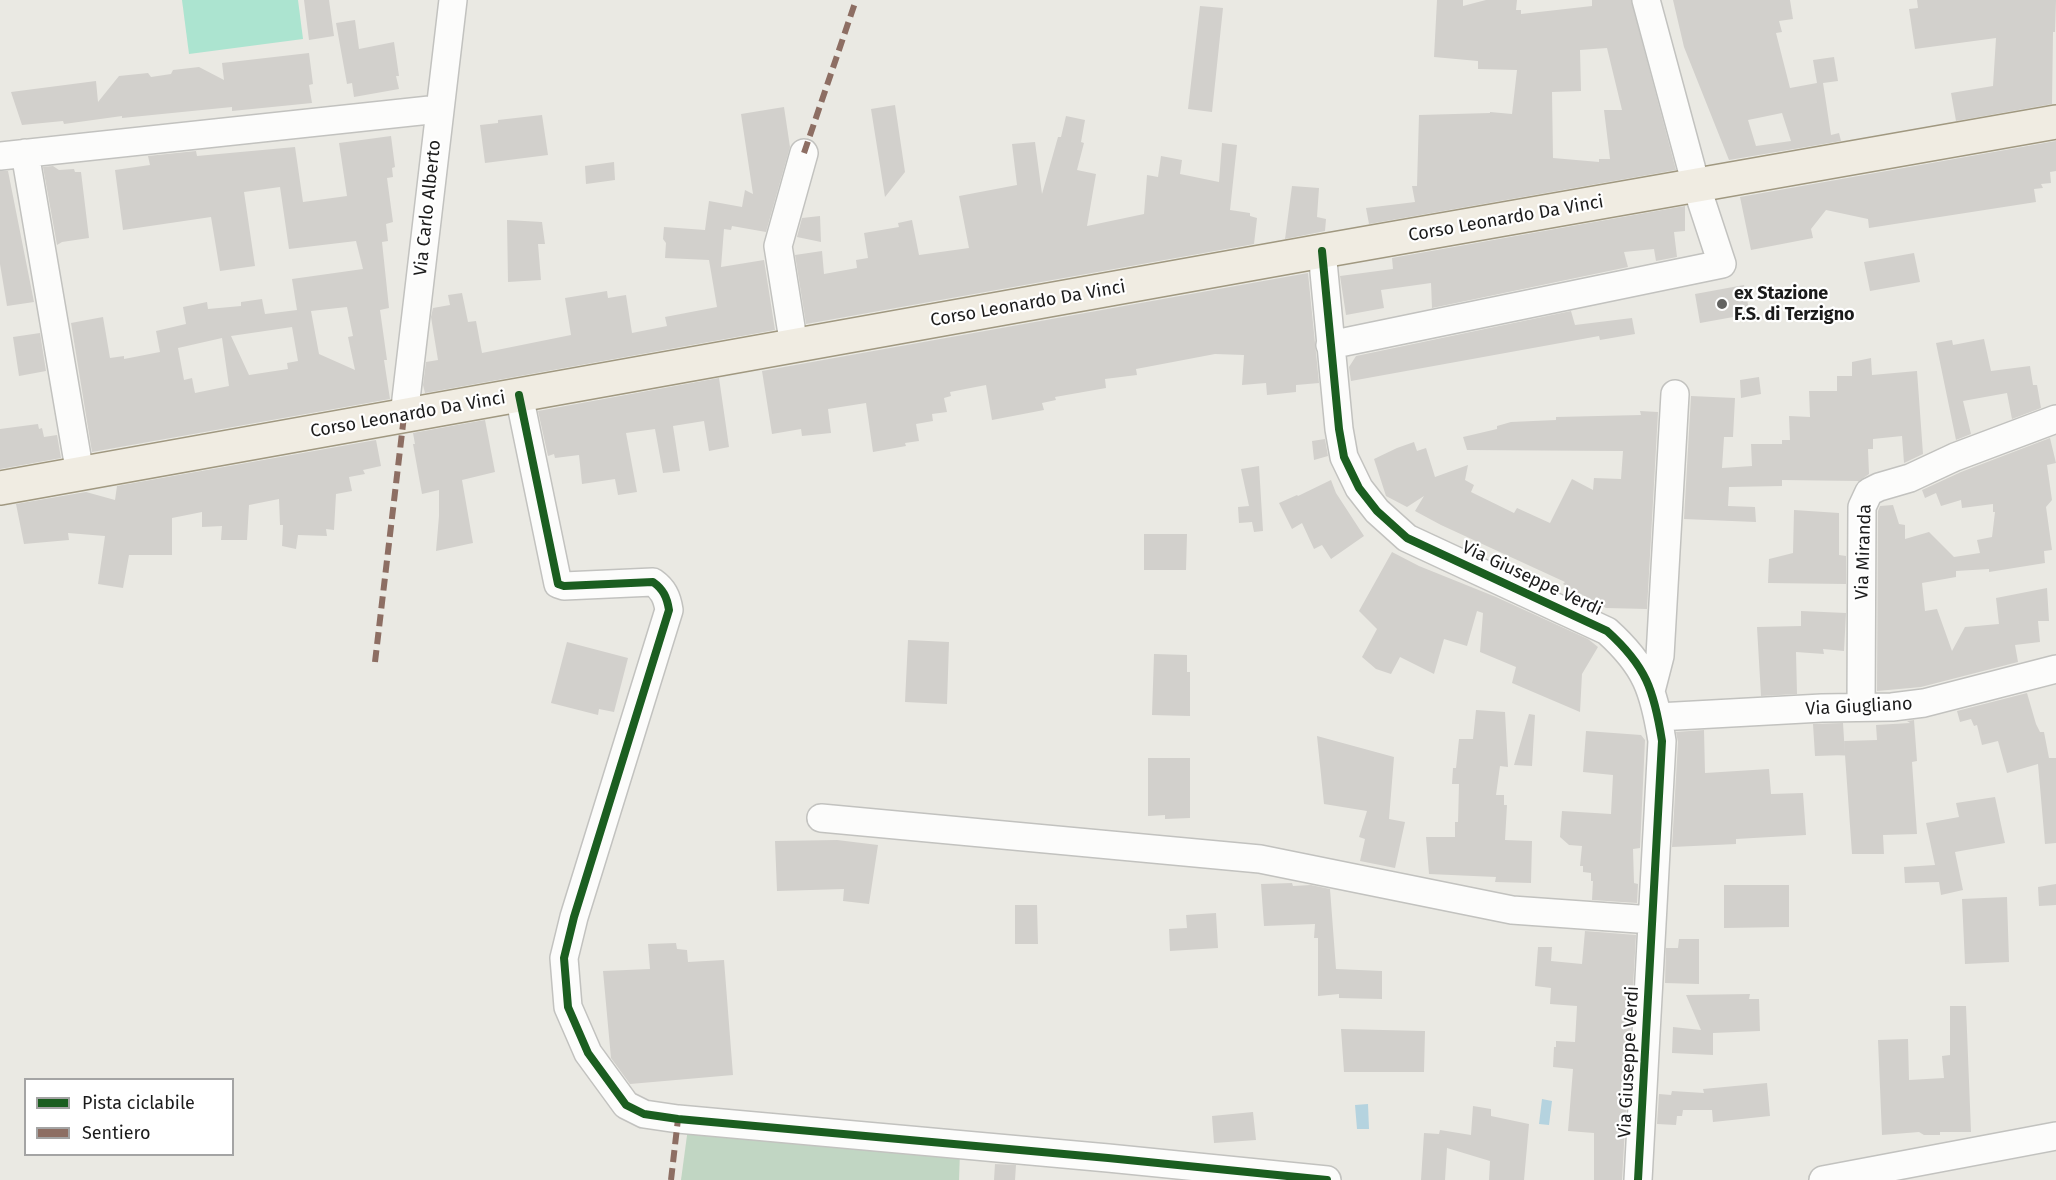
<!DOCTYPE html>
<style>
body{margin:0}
#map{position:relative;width:2056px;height:1180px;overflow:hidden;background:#eae9e3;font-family:"Fira Sans",sans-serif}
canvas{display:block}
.legend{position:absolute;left:24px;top:1078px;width:210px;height:78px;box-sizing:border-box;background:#fff;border:2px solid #a4a4a4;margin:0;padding:8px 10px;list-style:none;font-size:18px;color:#1b1b1b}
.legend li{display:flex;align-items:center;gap:12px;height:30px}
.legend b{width:30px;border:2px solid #a4a4a4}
</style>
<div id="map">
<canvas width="2056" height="1180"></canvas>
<ul class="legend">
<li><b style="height:8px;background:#1b5e20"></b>Pista ciclabile</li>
<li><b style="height:8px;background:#8d6e63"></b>Sentiero</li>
</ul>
</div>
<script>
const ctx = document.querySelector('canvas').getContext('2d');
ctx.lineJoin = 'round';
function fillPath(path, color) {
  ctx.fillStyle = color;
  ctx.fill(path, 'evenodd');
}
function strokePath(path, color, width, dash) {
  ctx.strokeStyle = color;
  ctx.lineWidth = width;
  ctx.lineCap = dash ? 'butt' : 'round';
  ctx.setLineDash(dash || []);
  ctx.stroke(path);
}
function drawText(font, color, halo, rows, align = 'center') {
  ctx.font = font + ' "Fira Sans",sans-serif';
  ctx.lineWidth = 4.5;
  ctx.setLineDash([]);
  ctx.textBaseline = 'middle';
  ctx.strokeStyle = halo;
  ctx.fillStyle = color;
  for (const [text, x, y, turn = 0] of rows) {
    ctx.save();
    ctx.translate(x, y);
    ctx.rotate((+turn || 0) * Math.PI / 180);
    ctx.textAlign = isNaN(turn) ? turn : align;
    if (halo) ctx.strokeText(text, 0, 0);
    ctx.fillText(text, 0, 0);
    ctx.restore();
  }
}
const cemetery = new Path2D(`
 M688,1128L960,1152L959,1180H681Z`);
const pitch = new Path2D(`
 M182,0H298L303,39L189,54Z`);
const water = new Path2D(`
 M1542,1099L1552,1101L1549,1125L1539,1124Z
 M1368,1104L1369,1129H1357L1355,1105Z`);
const building = new Path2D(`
 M304,0H329L334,36L309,40Z
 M1437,0H1463V6L1486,0H1517L1516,10H1521V14L1592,6V0H1631L1676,170L1369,224L1366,208L1415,202L1412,186H1417L1419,115L1490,113V112L1512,114L1517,70L1478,69V61L1434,57ZM1607,48L1622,110H1604L1610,159H1599V162L1553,158L1552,92L1581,91L1580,50Z
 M1673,0H1790L1793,19L1779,21L1782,32L1776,33L1790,88L1817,83L1813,60L1834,57L1838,81L1823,83L1831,135L1839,133L1841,141L1729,160L1684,47ZM1782,113L1791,141L1756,146L1748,120Z
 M1917,0H2056L2055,32H2053L2052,104L1956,121L1951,93L1993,86L1996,38L1915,49L1909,9L1918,8Z
 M1200,6L1223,8L1212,112L1188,109Z
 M355,20L359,49L394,42L399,76H396L399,89L354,97L352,83L347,84L336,23Z
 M309,53L313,84L309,85L312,103L232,111V107L122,118V116L64,124L63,121L22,125L11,92L96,81L98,102L119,76L148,73L151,77L171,74L173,70L199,67L224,80L222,63Z
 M895,105L905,172L885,197L871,109Z
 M784,107L790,147L766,232L732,226L731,230L724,229L721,267L764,260L775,330L425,393L423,385L426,362L438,360L431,317L433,308L450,305L448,295L462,293L468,322L476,321L482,353L571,335L565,298L607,291L608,298L626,295L632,333L667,326L665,317L717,307L709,260L665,258L666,243L663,239L664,227L705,230L709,201L742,207L745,190L753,194L741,114Z
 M542,115L548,155L485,163L480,125L498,123V120Z
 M1066,116L1085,120L1081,142L1084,143L1077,170L1096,174L1087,226L1144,214L1147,175L1158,177L1161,156L1182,160L1180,174L1219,182L1222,143L1237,145L1230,210L1250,213V216L1257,218L1254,244L806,324L795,255L822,251L824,274L857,268L856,260L868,258L864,233L899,227L898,223L912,220L919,255L969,248L959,196L1017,185L1012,144L1035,142L1042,194L1058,137H1061Z
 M391,136L395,167L392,168L393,177L387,178L393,222L386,224L388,241L382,242L389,308L380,310L387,360H384L390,399L92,452L71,323L103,317L110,358L124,356V359L160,352L156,331L186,324L183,307L207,302L208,309L241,306V302L262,299L265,314L297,310L292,279L363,269L356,241L289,249L280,187L244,192L255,266L220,271L211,217L123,230L115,170L150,165L148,156L196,151L197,156L295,147L303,202L347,196L339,143ZM347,307L353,336L348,337L355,370L319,354L311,311ZM292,327L298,361L287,363L288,369L249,375L231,336ZM222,338L229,386L195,393L192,378L184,380L178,348Z
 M2056,141V171L2050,172L2051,183L2041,184L2043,188L2034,189L2036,202L1869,228L1868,219L1826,210L1811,229L1813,238L1751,250L1740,197Z
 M614,162L615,180L586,184L585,166Z
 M53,166L59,170L74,169L75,172H81L89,238L62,242L57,245L43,167Z
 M0,171H8L34,302L7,306L0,264Z
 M1292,186L1319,188L1317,217L1326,219L1325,231L1285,239Z
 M1685,206V231L1674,232L1677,257L1656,261L1654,249L1624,252L1628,267L1432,308L1431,283L1381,290L1384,308L1346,315L1340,276L1393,269L1392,258Z
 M820,216L821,242L797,237L802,218Z
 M507,220L542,222L545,244H538L541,280L508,282Z
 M1914,253L1920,282L1870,291L1864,262Z
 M1308,273L1319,383L1296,385V392L1267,395L1266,383L1242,385L1244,355L1215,354L1136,369L1137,375L1105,379L1106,388L1055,397L1056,400L1042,403L1044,410L992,420L986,385L950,392L951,396L944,398L947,412L932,414L933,421L916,424L919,441L905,443L906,446L873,452L866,403L828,409L831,433L802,436L801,429L772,434L762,371Z
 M1744,285L1750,314L1700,323L1695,294Z
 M1571,311L1575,325L1632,318L1635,334L1600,340L1599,336L1351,381L1349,367L1356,356Z
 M40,333L46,371L19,376L13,337Z
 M1984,339L1991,371L2030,366L2033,385H2037L2041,408L2012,419L2007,393L1963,401L1971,434L1956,440L1936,343L1952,340L1953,345Z
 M1871,358L1872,375L1917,371L1923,454L1904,463L1902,436L1873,439V449H1868L1869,474L1859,481L1782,480V486L1729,487L1728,506L1755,507L1756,522L1684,519L1691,396L1735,398L1733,437H1724L1722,468L1752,466L1751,444H1782V440H1790L1789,416L1810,417L1809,391H1837V376H1852V362Z
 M1759,377L1761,394L1741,398L1740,380Z
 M719,378L729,447L709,451L704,421L673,426L680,471L663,473L655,429L626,433L637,492L618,495L615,479L582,484L579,455L555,458L554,454L548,456L538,411Z
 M1640,411L1658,412L1647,609L1606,608L1563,584L1565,582L1441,525L1415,511L1424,496L1407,507L1386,496L1374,459L1397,448L1414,442L1417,451L1426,448L1435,477L1468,465L1465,480L1474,485L1471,492L1514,513L1517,508L1550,523L1572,479L1593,490L1594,478L1621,479L1623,451L1467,450L1463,437L1497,429V426L1511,422L1556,420V417L1641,415Z
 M485,420L495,472L462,480L473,543L436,551L439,516V490L422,494L413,444H415L413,433Z
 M38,424L39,429L42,428L44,437L57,435L61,458L0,469V429Z
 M2050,438L2056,463L2047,465L2052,500L2046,507L2052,550L2044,551L2045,563L1989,572V569L1956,571V577L1922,583L1925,611L1937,609L1952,651L1965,627L1999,624L1996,598L2047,588L2049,621H2038L2040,642L2015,645L2018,662L1921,687L1877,691L1878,511L1880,506L1893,505L1899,524L1905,525V539L1929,532L1954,557L1980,553L1977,540L1992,537L1995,512H1993V504L1962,508L1961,500L1941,506L1936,493L1925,498L1922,490L1961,472Z
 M1325,439L1328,456L1314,460L1312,441Z
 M376,440L381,466L363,470L365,474L349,477L352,491L336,494L334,530L326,529L327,536L298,535L296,549L282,546L283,525H280L279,499L249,505L247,540H221L222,526L202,527V512L172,518V555H129L123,588L98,584L105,536L68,533L69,540L24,544L16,504L86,492L115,500L117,486Z
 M1259,466L1263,531L1254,532L1252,522L1239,523L1238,507L1249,506L1241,469Z
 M1331,480L1336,493L1364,536L1331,559L1322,545L1314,549L1302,523L1292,529L1279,503L1297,495L1298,496Z
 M1794,510L1839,513V555L1846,556V584L1768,583L1769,559L1793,553Z
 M1144,534H1187L1186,570H1144Z
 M1392,552L1419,566L1496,597L1588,639L1598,647L1582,674L1580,712L1512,683L1516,667L1480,652L1483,613L1477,611L1467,646L1444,639L1434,674L1400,657L1391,674L1376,669L1362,657L1377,629L1359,611Z
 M1801,611L1846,613L1844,651L1823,649L1824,654L1796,652L1797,694L1761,696L1757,627L1801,626Z
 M908,640L949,642L947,704L905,702Z
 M567,642L628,658L614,712L599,709L598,715L551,703Z
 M1154,654L1187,655V672H1190V716L1152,715Z
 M2027,693L2036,724L2040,732H2044L2049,758H2056V843L2045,844L2038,764L2007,773L1998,741L1982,745L1977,725L1974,726L1971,719L1960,722L1957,711Z
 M1476,710L1505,712L1508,767L1500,766L1496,795H1504V805H1507L1505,840L1532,841L1531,883L1495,882L1496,877L1429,874L1426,837H1455V822H1458L1459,784H1452L1453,768H1456L1459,739H1473Z
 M1529,714L1535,715L1532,766L1514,765Z
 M1914,720L1917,761L1912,762L1917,834L1883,835L1884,854H1852L1844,741L1877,740L1876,725L1910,723L1907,721Z
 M1843,723L1845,755L1815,756L1813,724Z
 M1704,730L1705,773L1769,769L1771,794L1803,793L1806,835L1736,839V844L1672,847L1678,742L1676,732Z
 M1586,731L1641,735L1645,740L1640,848L1633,849L1634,883L1638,884L1637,903L1592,900L1593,881H1591V873L1583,872V866H1580L1582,846L1569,845L1560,837L1562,811L1611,814L1613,775L1583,772Z
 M1317,736L1394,757L1389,819L1405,822L1395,868L1360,861L1365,839L1359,837L1367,811L1324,804Z
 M1148,758H1190V818L1165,819V815L1148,816Z
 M1995,797L2005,843L1955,852L1963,890L1941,895L1939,882L1905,883L1904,867L1935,865L1926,823L1959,817L1956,803Z
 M837,840L878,845L869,904L843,901L844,889L777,891L775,841Z
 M1292,883L1293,886L1311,885L1330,889L1336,969L1382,971V999L1339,998V994L1318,996V938H1314L1315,924L1264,926L1261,884Z
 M2056,884V905L2039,906L2038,887Z
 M1724,885H1789V927L1724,928Z
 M2007,897L2009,962L1965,964L1962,899Z
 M1015,905H1037L1038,944H1015Z
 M1216,913L1218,948L1170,951L1169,929L1187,928L1186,915Z
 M1585,931L1636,935L1622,1180H1594V1133L1568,1131L1573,1069L1553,1067L1554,1047H1556V1041L1575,1042L1577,1006L1550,1004L1551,988L1535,986L1538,947H1552L1551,961L1582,964Z
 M1679,939H1699V984L1665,983L1666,948H1678Z
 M676,943L677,949L687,950L688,962L724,960L733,1075L630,1084L611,1058L603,971L650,969L648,944Z
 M1750,994L1749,999H1759L1760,1031L1713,1033V1055L1672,1053L1673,1027L1701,1030L1686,995Z
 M1950,1006H1966L1971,1132H1940V1135H1924L1919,1132L1882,1135L1878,1040L1908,1039L1909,1080L1944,1078L1942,1056L1950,1055Z
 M1341,1029L1425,1031L1424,1072H1344Z
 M1767,1083L1770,1116L1713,1122L1712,1110H1683L1682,1116H1677L1676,1125L1657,1124L1659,1094L1671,1095L1672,1091L1704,1093L1703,1089Z
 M1473,1106L1491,1109V1116L1529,1124L1524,1180H1489L1490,1161L1447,1148L1445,1180H1421L1424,1133L1439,1134L1440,1130L1471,1135Z
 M1253,1112L1256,1140L1214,1143L1212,1116Z
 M995,1164L1016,1165L1015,1180H994Z`);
const minor = new Path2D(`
 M25,153L80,474
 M0,156L439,109
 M1322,251L1339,429L1344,457L1359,488L1377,511L1407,538L1607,631C1646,666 1654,690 1662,741L1638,1180
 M1330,345L1722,264L1696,185L1646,0
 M794,346L778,246L804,153
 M519,395L558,584L564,586L653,582C663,589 667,597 669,610L574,917L564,958L568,1007L588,1053L626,1105L644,1114L678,1119L1108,1158L1327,1180
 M404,416L453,0
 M1651,691L1660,656L1675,394
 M1861,707L1862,507L1869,492L1879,487L1910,478L1955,457L2056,419
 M1658,717L1822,708L1892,707L1924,703L2056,669
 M821,818L1260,859L1512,910L1652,920
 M1823,1180L2056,1136`);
const major = new Path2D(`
 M0,488L1322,251L2056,122`);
const quiet = new Path2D(`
 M804,153L856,0
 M375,662L404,416
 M671,1180L678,1119`);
const cycleway = new Path2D(`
 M1322,251L1339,429L1344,457L1359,488L1377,511L1407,538L1607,631C1646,666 1654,690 1662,741L1638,1180
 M519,395L558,584L564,586L653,582C663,589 667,597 669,610L574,917L564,958L568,1007L588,1053L626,1105L644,1114L678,1119L1108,1158L1327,1180`);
const markers = [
 [1722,304,6,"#636361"]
];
const streetNames = [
 ["Via Carlo Alberto",428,208,-84],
 ["Corso Leonardo Da Vinci",1506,219,-10],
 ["Corso Leonardo Da Vinci",1028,304,-10],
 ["Corso Leonardo Da Vinci",408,415,-10],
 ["Via Miranda",1864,552,-88],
 ["Via Giuseppe Verdi",1532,579,25],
 ["Via Giugliano",1859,707,-3],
 ["Via Giuseppe Verdi",1629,1062,-87]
];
const poiNames = [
 ["ex Stazione",1734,294],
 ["F.S. di Terzigno",1734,315]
];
fillPath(cemetery, '#c1d6c3');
fillPath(pitch, '#ace4d0');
fillPath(water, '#b5d3df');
fillPath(building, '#d2d0cc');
strokePath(minor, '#c2c2bf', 30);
strokePath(major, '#a09880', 36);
strokePath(minor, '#fcfcfb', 27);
strokePath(major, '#f0ece2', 33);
strokePath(quiet, '#8d6e63', 6, [12, 6]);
strokePath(cycleway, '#1b5e20', 8);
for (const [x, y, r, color] of markers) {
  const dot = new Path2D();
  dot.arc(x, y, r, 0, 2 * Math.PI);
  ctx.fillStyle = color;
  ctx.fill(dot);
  strokePath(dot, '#fff', 2);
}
drawText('18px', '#1b1b1b', '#fff', streetNames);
drawText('bold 18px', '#1b1b1b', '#fff', poiNames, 'left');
</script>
